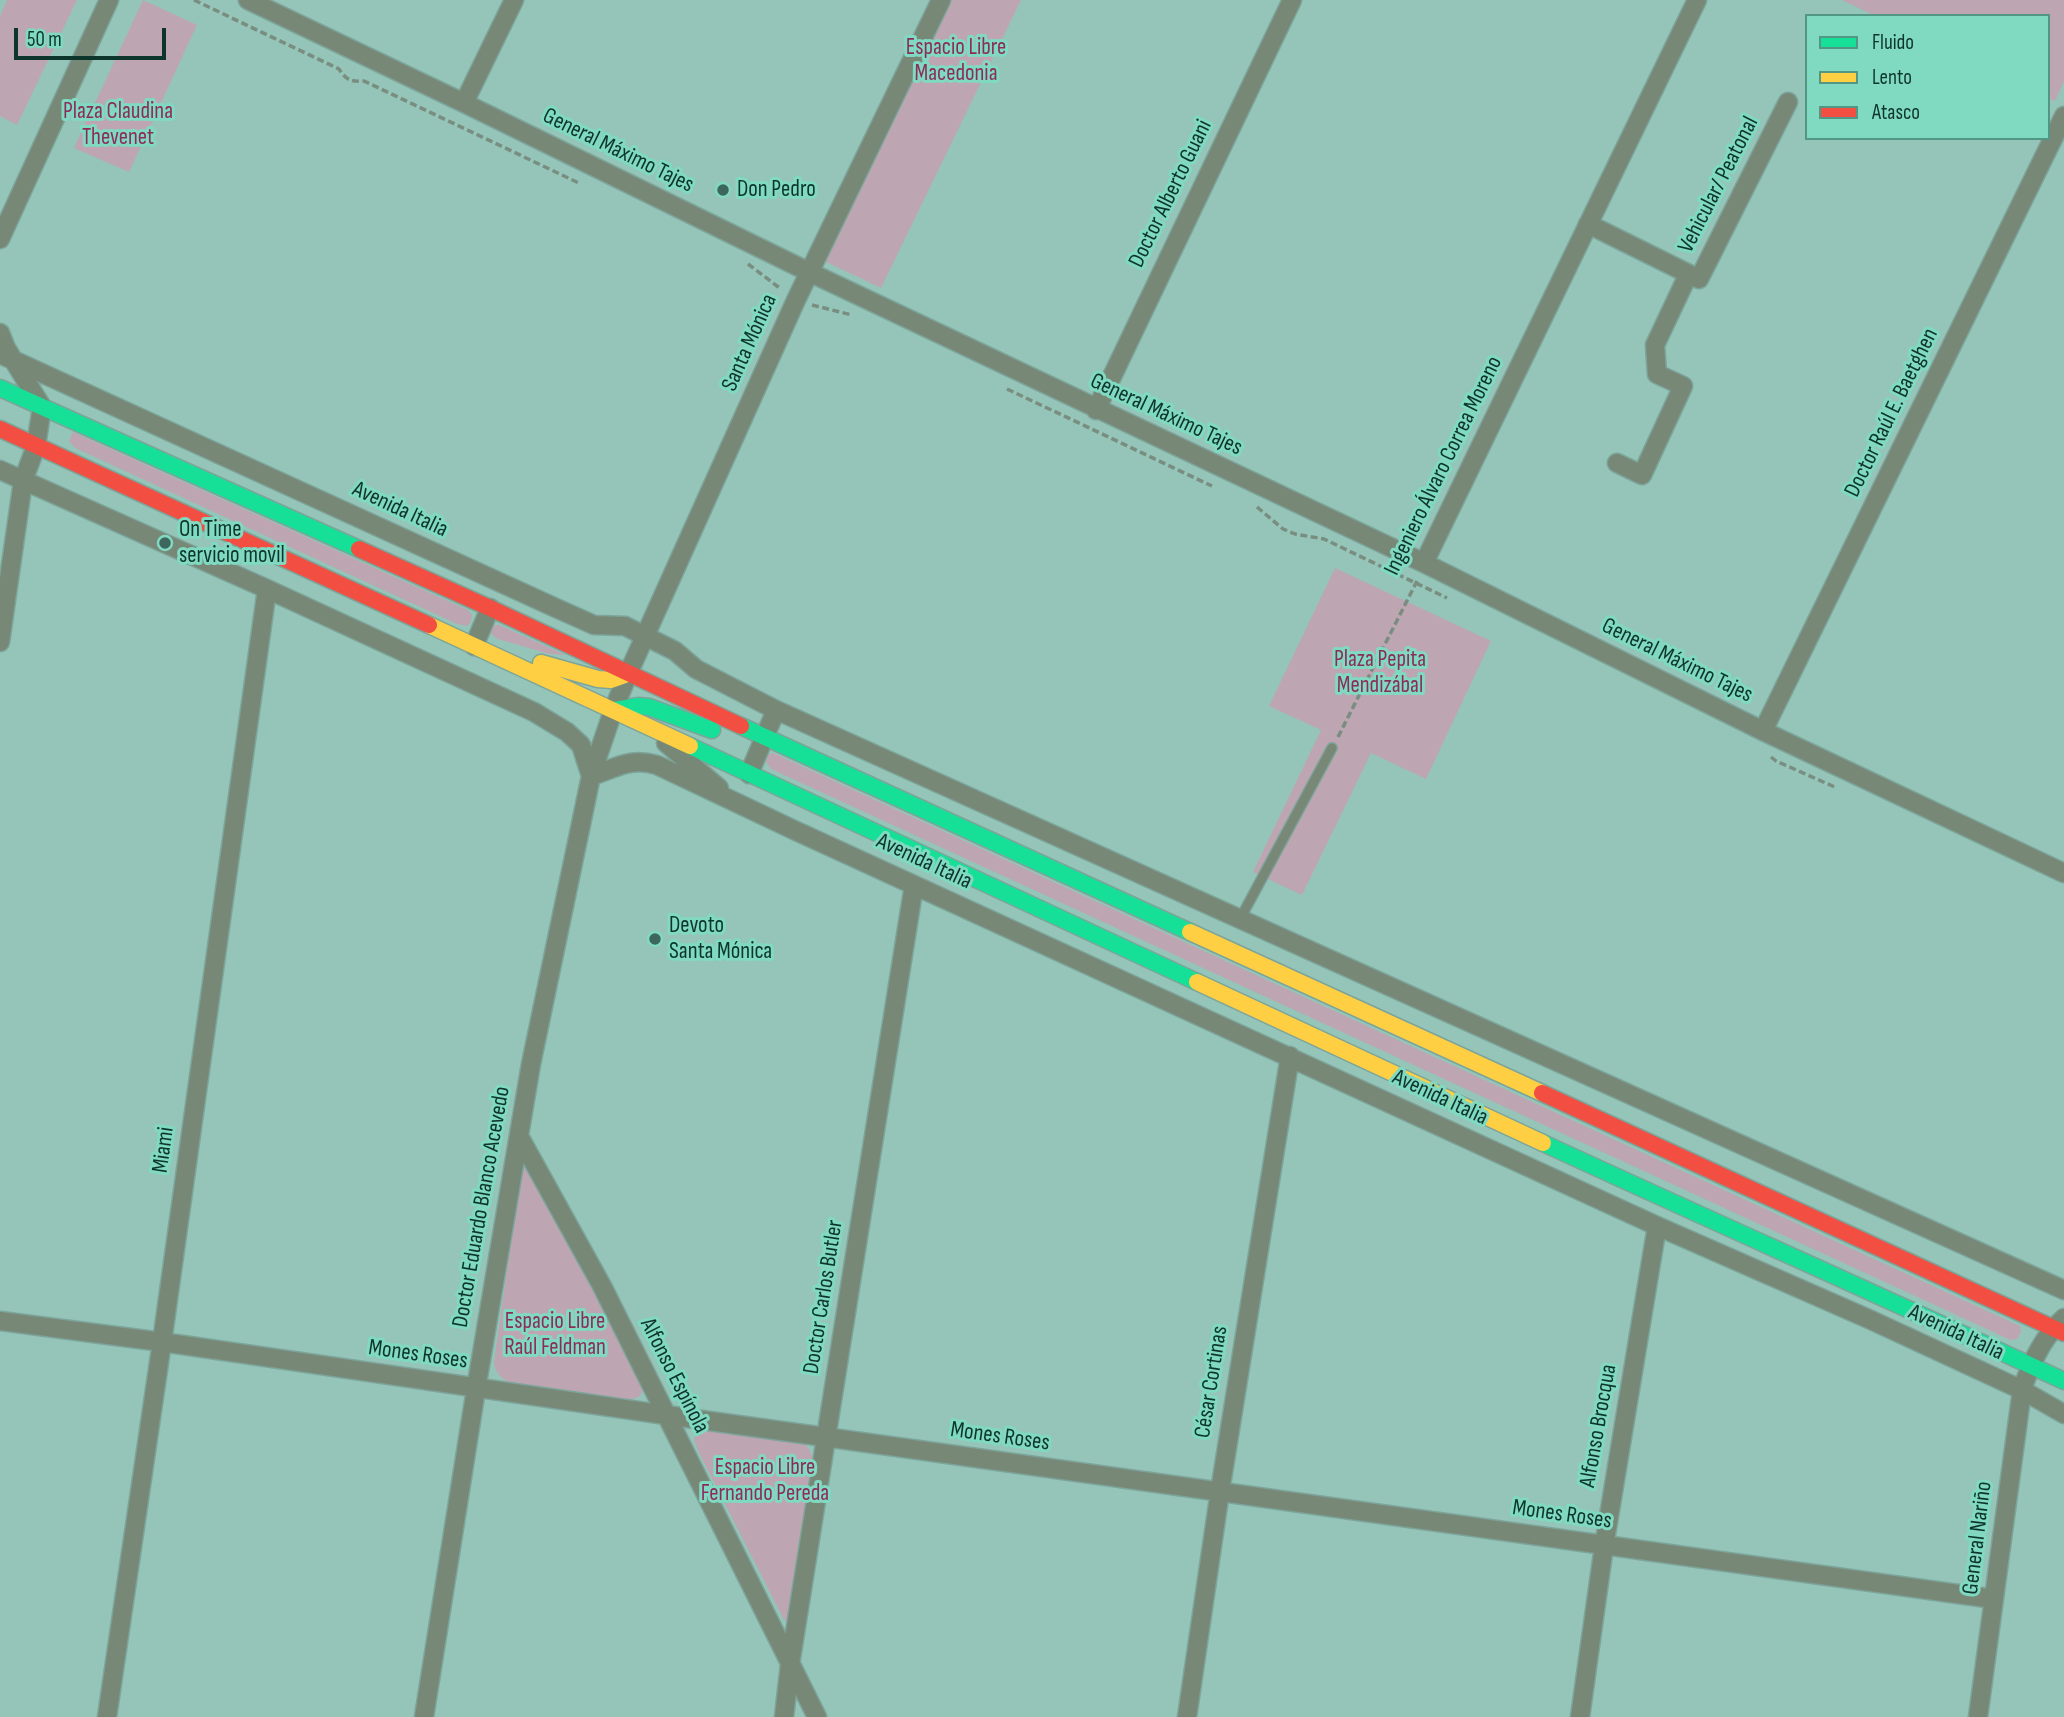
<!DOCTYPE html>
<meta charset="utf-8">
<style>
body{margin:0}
#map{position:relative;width:2064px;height:1717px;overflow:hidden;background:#94c5b8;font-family:"Sofia Sans Condensed",sans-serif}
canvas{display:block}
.legend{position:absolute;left:1805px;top:14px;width:245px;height:126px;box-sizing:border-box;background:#80d9c1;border:2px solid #529785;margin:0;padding:9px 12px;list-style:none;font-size:21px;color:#0e352c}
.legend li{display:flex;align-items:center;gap:14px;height:35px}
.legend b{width:35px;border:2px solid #529785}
.scale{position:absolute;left:14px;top:28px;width:152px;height:32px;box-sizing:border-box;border:4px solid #0e352c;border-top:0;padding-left:9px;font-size:21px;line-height:24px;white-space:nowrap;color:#0e352c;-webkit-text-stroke:5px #80d9c1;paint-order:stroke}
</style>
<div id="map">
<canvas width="2064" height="1717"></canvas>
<ul class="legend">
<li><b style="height:9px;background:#16e098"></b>Fluido</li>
<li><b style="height:9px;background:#ffcf43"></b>Lento</li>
<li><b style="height:9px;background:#f24e42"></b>Atasco</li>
</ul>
<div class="scale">50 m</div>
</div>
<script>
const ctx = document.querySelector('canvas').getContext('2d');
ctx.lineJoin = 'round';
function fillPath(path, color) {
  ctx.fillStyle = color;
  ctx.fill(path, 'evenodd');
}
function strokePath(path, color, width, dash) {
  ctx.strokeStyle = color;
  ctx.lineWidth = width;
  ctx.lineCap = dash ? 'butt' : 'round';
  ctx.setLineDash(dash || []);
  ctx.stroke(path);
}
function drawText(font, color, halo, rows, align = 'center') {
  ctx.font = font + ' "Sofia Sans Condensed",sans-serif';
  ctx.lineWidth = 6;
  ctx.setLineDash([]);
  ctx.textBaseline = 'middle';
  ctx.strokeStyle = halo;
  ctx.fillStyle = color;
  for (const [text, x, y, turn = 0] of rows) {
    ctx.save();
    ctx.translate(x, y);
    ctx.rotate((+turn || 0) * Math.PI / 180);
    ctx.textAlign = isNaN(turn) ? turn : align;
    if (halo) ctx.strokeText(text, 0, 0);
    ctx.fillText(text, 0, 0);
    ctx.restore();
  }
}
const green = new Path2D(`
 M7,0H77L17,125L0,116V16Z
 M143,0L197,25L129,172L74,148Z
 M951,0H1021L881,288L824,261Z
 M1842,0H2064V81L2055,101L2048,98V16H1875Z
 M73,432L468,610L472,615L471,622L467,626L457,624L75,448L69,441Z
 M1335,568L1491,641L1426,779L1371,753L1302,895L1253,872L1321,730L1269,706Z
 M494,625H499L566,655L549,654L498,639L491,634V629Z
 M773,753L2020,1326L2021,1332L2017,1339L2010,1340L2002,1336L771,769L766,762L768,755Z
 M525,1167L548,1202L642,1380C644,1387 644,1395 636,1398C625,1403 521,1389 510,1383C501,1379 495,1372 494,1362L520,1178L522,1168Z
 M703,1427L798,1441C809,1445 813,1453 813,1465L795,1616L790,1624L784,1620L699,1453L694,1440L698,1428Z`);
const path = new Path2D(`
 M194,0L339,69C346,80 351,82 364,81L581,184
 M748,264L781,289
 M812,305L852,315
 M1007,389L1212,486
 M1257,507L1283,529L1295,534L1324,539L1447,598
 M1338,737L1417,581
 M1771,757L1776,761L1837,788`);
const lane = new Path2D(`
 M1240,919L1332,748`);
const street = new Path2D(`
 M248,0L464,103L809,272L1424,563L1763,731L2064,873
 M464,103L514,0
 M1588,224L1699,279L1788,102
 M0,239L109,0
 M0,333L6,348L42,407L36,446L23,481L0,642
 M0,354L556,608L594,625L625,626L675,651L696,669L776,710L2064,1290
 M1096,410L1292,0
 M1617,463L1642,475L1683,386L1657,374L1655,345L1688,275
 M0,470L267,589L534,712L567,732L581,745L591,776
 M1424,563L1697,0
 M474,646L490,608
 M1763,731L2064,116
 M666,743L719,788
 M749,774L776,710
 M591,776C617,768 629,757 657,765L794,830L1657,1226L1871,1320L2022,1390L2064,1414
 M519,1136L602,1286L817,1717
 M0,1321L162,1342L666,1415L1994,1599
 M107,1717L162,1342L267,589
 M424,1717L476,1389L531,1064L591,776L613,711L628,674L796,300L941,0
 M784,1717L790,1664L914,885
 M1187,1717L1220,1491L1290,1056
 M1580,1717L1604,1546L1657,1226
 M1978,1717L2022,1390C2031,1363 2042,1338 2064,1318`);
const fast = new Path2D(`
 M0,388L359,549
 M615,710L638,706L649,707L712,730
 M741,726L1190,932
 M690,746L1197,982
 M1543,1143C1716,1223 1891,1300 2064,1381`);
const slow = new Path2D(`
 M429,625L690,746
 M541,663L598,679L611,680L625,675
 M1190,932L1542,1093
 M1197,982L1543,1143`);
const jam = new Path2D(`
 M0,429L429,625
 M359,549L490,608L741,726
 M1542,1093L2064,1333`);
const markers = [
 [723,190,7,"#3d675d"],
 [165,543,7,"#3d675d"],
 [655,939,7,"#3d675d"]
];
const parkNames = [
 ["Espacio Libre",956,48],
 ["Macedonia",956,74],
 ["Plaza Claudina",118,112],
 ["Thevenet",118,138],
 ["Plaza Pepita",1380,660],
 ["Mendizábal",1380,686],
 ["Espacio Libre",555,1322],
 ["Raúl Feldman",555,1348],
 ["Espacio Libre",765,1468],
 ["Fernando Pereda",765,1494]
];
const streetNames = [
 ["General Máximo Tajes",618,151,26],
 ["Vehicular/ Peatonal",1719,185,-63],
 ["Doctor Alberto Guani",1171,194,-64],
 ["Santa Mónica",750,343,-66],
 ["Doctor Raúl E. Baetghen",1892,413,-64],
 ["General Máximo Tajes",1166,415,25],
 ["Ingeniero Álvaro Correa Moreno",1444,466,-64],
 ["Avenida Italia",400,510,25],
 ["General Máximo Tajes",1677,661,26],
 ["Avenida Italia",924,862,25],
 ["Avenida Italia",1440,1098,25],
 ["Miami",164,1150,-82],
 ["Doctor Eduardo Blanco Acevedo",482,1207,-80],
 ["Doctor Carlos Butler",824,1297,-81],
 ["Avenida Italia",1956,1333,25],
 ["Mones Roses",418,1355,8],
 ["Alfonso Espínola",674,1376,63],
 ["César Cortinas",1212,1382,-81],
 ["Alfonso Brocqua",1599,1426,-80],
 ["Mones Roses",1000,1437,8],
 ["Mones Roses",1562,1515,8],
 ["General Nariño",1978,1538,-83]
];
const poiNames = [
 ["Don Pedro",737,190],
 ["On Time",179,530],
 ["servicio movil",179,556],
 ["Devoto",669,926],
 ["Santa Mónica",669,952]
];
fillPath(green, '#bda6b2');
strokePath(lane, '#7da49a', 12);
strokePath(street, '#7da49a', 21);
strokePath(fast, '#7da49a', 19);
strokePath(slow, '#7da49a', 19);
strokePath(jam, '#7da49a', 19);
strokePath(path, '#798e81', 3.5, [7, 3.5]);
strokePath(lane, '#788877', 9);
strokePath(street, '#788877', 18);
strokePath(fast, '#16e098', 16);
strokePath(slow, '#ffcf43', 16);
strokePath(jam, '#f24e42', 16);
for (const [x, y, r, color] of markers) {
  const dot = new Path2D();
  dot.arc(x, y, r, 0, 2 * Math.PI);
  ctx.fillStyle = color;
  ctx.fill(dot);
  strokePath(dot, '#80d9c1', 2.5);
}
drawText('23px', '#8c2c59', '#80d9c1', parkNames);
drawText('23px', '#0e352c', '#80d9c1', streetNames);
drawText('23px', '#0e352c', '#80d9c1', poiNames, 'left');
</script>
